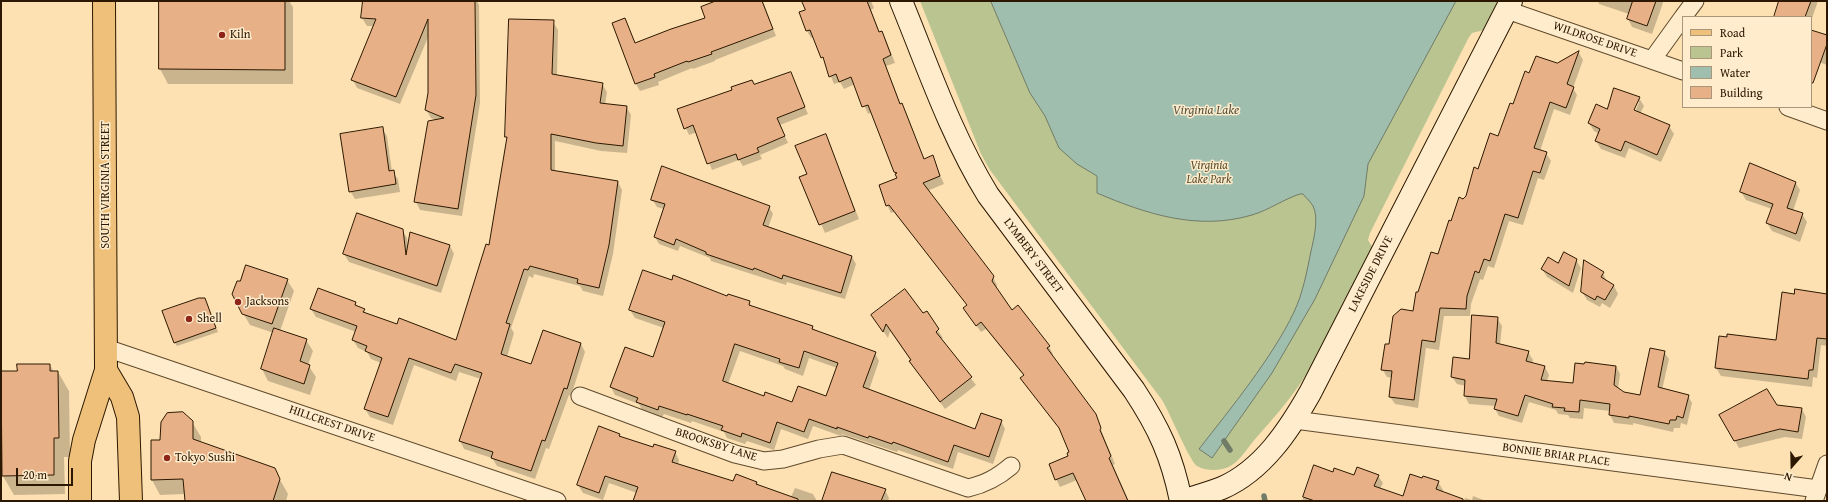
<!DOCTYPE html>
<style>
body{margin:0}
#map{position:relative;width:1828px;height:502px;overflow:hidden;background:#fde1b2;font-family:"Gentium Book Plus",serif}
canvas{display:block}
.frame{position:absolute;inset:0;border:2px solid #2c1800;pointer-events:none}
.legend{position:absolute;left:1682px;top:16px;width:130px;height:92px;box-sizing:border-box;background:#feeccd;border:1px solid #aa977b;margin:0;padding:5px 7px;list-style:none;font-size:12px;color:#2c1800}
.legend li{display:flex;align-items:center;gap:8px;height:20px}
.legend b{width:20px;border:1px solid #aa977b}
.north{position:absolute;left:1772px;top:446px;width:40px;height:40px;-webkit-text-stroke:3px #feeccd;paint-order:stroke;rotate:200deg;font-size:11px;font-weight:700;line-height:16px;text-align:center;color:#2c1800}
.north::after{content:'';display:block;margin:auto;width:14px;height:18px;background:#2c1800;clip-path:polygon(50% 0,100% 100%,50% 72%,0 100%)}
.scale{position:absolute;left:16px;top:468px;width:57px;height:18px;box-sizing:border-box;border:2px solid #2c1800;border-top:0;padding-left:5px;font-size:12px;line-height:14px;white-space:nowrap;color:#2c1800;-webkit-text-stroke:3px #feeccd;paint-order:stroke}
</style>
<div id="map">
<canvas width="1828" height="502"></canvas>
<div class="frame"></div>
<ul class="legend">
<li><b style="height:5px;background:#eec079"></b>Road</li>
<li><b style="height:11px;background:#bac490"></b>Park</li>
<li><b style="height:11px;background:#9fbead"></b>Water</li>
<li><b style="height:11px;background:#e7b086"></b>Building</li>
</ul>
<div class="north">N</div>
<div class="scale">20 m</div>
</div>
<script>
const ctx = document.querySelector('canvas').getContext('2d');
ctx.lineJoin = 'round';
function fillPath(path, color) {
  ctx.fillStyle = color;
  ctx.fill(path, 'evenodd');
}
function strokePath(path, color, width, dash) {
  ctx.strokeStyle = color;
  ctx.lineWidth = width;
  ctx.lineCap = dash ? 'butt' : 'round';
  ctx.setLineDash(dash || []);
  ctx.stroke(path);
}
function drawText(font, color, halo, rows, align = 'center') {
  ctx.font = font + ' "Gentium Book Plus",serif';
  ctx.lineWidth = 3;
  ctx.setLineDash([]);
  ctx.textBaseline = 'middle';
  ctx.strokeStyle = halo;
  ctx.fillStyle = color;
  for (const [text, x, y, turn = 0] of rows) {
    ctx.save();
    ctx.translate(x, y);
    ctx.rotate((+turn || 0) * Math.PI / 180);
    ctx.textAlign = isNaN(turn) ? turn : align;
    if (halo) ctx.strokeText(text, 0, 0);
    ctx.fillText(text, 0, 0);
    ctx.restore();
  }
}
const green = new Path2D(`
 M920,1H1499L1484,30L1472,33L1469,37L1370,233L1368,240L1373,248C1352,291 1329,341 1302,381C1288,402 1272,420 1256,438C1249,446 1241,459 1232,465C1223,471 1207,472 1197,466C1190,462 1169,411 1162,400L990,170L981,154Z`);
const water = new Path2D(`
 M991,1H1456L1368,164L1364,196L1315,299L1272,373L1212,458L1199,449C1231,408 1272,358 1294,312C1303,293 1307,271 1311,251C1314,238 1319,218 1313,206C1311,202 1306,198 1303,194H1300C1284,199 1269,210 1252,215C1198,231 1146,214 1097,193V176L1077,164L1059,148L1045,116L1030,93Z`);
const shadow = new Path2D(`
 M160,1H289L293,7V84H168L160,69Z
 M364,1H477L479,5L480,103L462,216L420,210L416,202L436,120L431,118L426,110L429,93V35L400,104L357,88L353,80L374,26H367L362,18Z
 M719,1H763L776,36L715,60V61L693,69L692,68L658,82L659,85L640,91L636,84L624,19L636,44L706,19Z
 M803,1H871L874,8L871,10L880,33L882,32L886,40L895,63L886,66L901,105H902L906,112L924,160L932,157L944,184L927,191L993,277L997,285L996,288L1012,311L1049,347L1053,354L1051,355L1095,415L1115,464L1113,465L1129,501H1088L1077,480L1060,487L1056,479L1070,457L1071,452L1062,432L1026,385L1024,376L986,329L981,332L964,308L968,306L894,212L891,213L887,205L898,178L872,112L868,114L855,84L844,89L840,82L834,84L814,37L811,38L807,31L806,10Z
 M1598,1H1662L1663,3L1652,34L1632,27L1628,19L1629,14L1599,4Z
 M1780,1H1818L1811,21V17H1775Z
 M510,22H553L558,30L557,75L602,84L607,92L605,105L626,106L631,115L627,153L601,151L555,141V171L618,182L622,190L613,254L603,296L583,291L580,286L534,274L533,278L529,276L511,328L514,333L507,357L532,365L544,331L581,344L585,352L571,396L569,395L549,449L546,448L535,479L497,466L492,458L464,449L460,441L481,379L459,372L456,381L414,365L393,425L370,417L365,409L381,363L371,359L367,352L358,348L353,340L356,332L316,317L311,309L355,303L358,307L364,310L366,314L397,326L456,341L490,246L508,141L506,137Z
 M1811,31L1827,36V65L1811,59Z
 M1579,53L1583,60L1573,88L1577,95L1570,115L1554,109L1540,151L1546,153L1551,161L1544,180L1538,178L1523,225L1509,221L1494,268L1488,266L1483,280L1480,279L1471,304L1470,316H1444L1439,350L1426,348L1418,408L1395,404L1390,397L1393,378L1387,377L1382,369L1390,345L1414,313L1418,293L1479,170L1499,137L1530,74L1557,64Z
 M790,73L808,114L780,125L788,143L760,155L762,159L743,166L739,160L712,170L697,132L689,135L678,110Z
 M1639,98L1644,106L1640,114L1669,126L1674,134L1661,162L1629,148L1625,158L1601,149L1596,141L1599,134L1594,131L1589,123L1607,110ZM1636,102H1639L1634,115L1632,114Z
 M382,129L387,136L392,172L398,179L400,192L355,199L350,191Z
 M825,135L859,219L825,233L801,178L808,175Z
 M1795,182L1800,190L1793,211L1802,214L1807,222L1800,242L1772,231L1767,223L1772,209L1746,200L1741,192Z
 M652,199L769,207L773,214L768,228L852,257L856,264L845,299L787,282L786,285L711,261L710,258L680,246L678,251L659,244L655,237L664,209L657,207Z
 M402,230L407,238L408,247L450,246L454,254L441,293L349,262L344,254Z
 M1576,260L1581,268L1573,293L1547,277L1542,269Z
 M1603,273L1607,282L1614,286L1618,294L1610,308L1602,303L1600,307L1587,300L1582,292Z
 M287,280L294,291L280,331L306,340L313,351L308,365L316,377L310,395L268,381L262,369L274,333L250,325L243,313L241,283Z
 M728,298L749,302L752,307L812,327L815,331L875,353L879,361L869,390L976,430L1001,421L1005,429L993,464L958,452L953,469L898,450L897,452L842,434L841,436L813,426L808,439L781,429L774,450L747,441L745,444L727,438L724,432L692,421L691,423L664,414L662,417L642,410L639,404L615,395L611,387L653,358L664,328L635,318L630,310ZM740,351L783,366L785,369L803,376L809,358L837,368L827,398L793,403L764,397L728,384Z
 M205,299L218,332L177,346L175,343Z
 M1827,305V346L1821,345L1817,378L1813,377L1812,387L1721,376L1716,368L1728,339L1776,341Z
 M926,313L943,338L941,339L976,385L945,409L915,369L911,361L890,331L888,338L872,316L923,315Z
 M1497,318L1502,326L1500,345L1528,352L1533,360L1532,364L1545,367L1549,375L1547,381L1574,384L1616,366L1620,374L1618,389L1623,393L1641,396L1664,352L1669,359L1662,390L1688,396L1692,403L1687,425L1681,423L1680,428H1674L1673,432L1633,423V425L1614,423L1610,415V411L1584,408L1583,419L1570,418L1568,415L1558,414L1556,410L1529,402L1522,423L1499,416L1495,409L1496,406L1469,404L1465,396L1466,386L1457,384L1452,377L1470,360Z
 M50,365L54,372H58L69,391L70,457H64L65,494L14,495L3,476L1,372H18Z
 M1776,406L1802,409L1806,417L1802,439L1785,437L1739,448L1721,416Z
 M192,422L201,437V443L274,469L288,494L286,501H186L185,494L160,495L152,480V441H161Z
 M619,435L621,437L653,448L675,452L679,460L678,465L734,482L757,483L759,486L791,497L795,488L813,494L817,501H634L637,493L609,483L603,500L583,493L578,485Z
 M1314,467L1333,474L1354,477L1378,476L1383,483L1380,489L1404,497L1438,482L1443,490L1442,492L1464,501L1465,498L1472,500L1473,496L1486,501H1302Z
 M885,490L889,498L888,501H823Z`);
const stream = new Path2D(`
 M1224,441L1230,450
 M1264,496L1265,501`);
const building = new Path2D(`
 M159,1H285V70L159,69Z
 M363,1H475L476,95L458,209L414,202L428,121L444,118L425,110L428,93V19L396,97L351,80L376,19L361,18Z
 M716,1H762L773,29L711,52L712,54L688,62L687,61L654,74L655,77L635,84L612,23L625,18L635,43L671,29L705,18L701,7Z
 M802,1H867L879,32L882,31L891,55L883,59L900,104L902,103L924,159L933,155L940,176L923,183L994,276L992,281L1012,310L1018,305L1050,346L1047,348L1096,414L1101,428L1100,430L1111,456L1109,458L1128,501H1086L1073,473L1055,480L1049,464L1068,456L1067,453L1069,452L1059,428L1020,378L1024,375L981,322L976,326L963,308L967,305L889,205L886,206L879,185L897,178L895,174L897,173L894,172L868,105L862,107L851,77L839,82L836,74L829,77L823,57L821,58L810,30L806,31L799,12L805,10Z
 M1633,1H1656L1647,26L1627,19Z
 M1779,1H1811L1805,17H1774Z
 M509,19L554,20L552,74L603,83L600,103L627,106L623,146L596,143L551,134V170L618,181L609,245L599,288L577,283L578,279L530,266L528,270L524,269L506,323L510,324L501,354L531,364L543,330L581,343L567,389L564,388L545,441L542,440L531,471L491,458L493,452L459,441L482,373L455,364L451,373L409,358L388,417L364,409L382,358L365,351L367,346L352,340L357,326L310,309L318,288L356,302L355,305L365,309L363,312L397,324L399,318L456,340L486,244L489,245L507,137H505Z
 M1811,30L1827,35V44L1813,83H1811Z
 M1579,51L1567,84L1574,87L1566,108L1550,102L1534,148L1547,152L1540,173L1533,171L1518,218L1505,214L1490,261L1484,259L1479,273L1475,271L1467,296L1466,309L1440,308L1435,342L1422,340L1414,400L1389,397L1392,371L1381,370L1385,344H1389L1393,316L1401,309L1413,311L1416,292H1418L1431,252L1438,254L1449,220L1451,221L1459,197L1463,199L1466,196L1474,167L1478,169L1490,133L1498,136L1510,103L1513,104L1525,71L1529,73L1536,56L1557,63Z
 M791,72L805,107L777,118L785,136L757,148L759,152L738,160L736,154L707,164L693,125L684,129L677,109L732,90L731,87L752,80L754,84Z
 M1614,88L1640,97L1634,110L1670,125L1657,155L1625,141L1621,151L1595,141L1600,129L1588,123L1596,104L1607,109Z
 M383,127L389,171L394,170L396,184L349,192L340,134Z
 M826,134L855,211L819,225L799,177L807,174L795,146Z
 M1750,163L1796,182L1787,208L1803,213L1796,234L1766,223L1773,204L1740,192Z
 M662,166L770,206L763,225L852,256L841,293L783,275L782,279L754,268L753,270L706,254V252L676,239L674,245L654,237L665,204L651,200Z
 M357,213L403,229L406,255L410,232L450,245L437,286L343,254Z
 M1564,252L1577,259L1569,286L1541,269L1548,257L1558,263Z
 M1584,260L1604,272L1601,277L1614,285L1605,300L1597,296L1595,300L1581,292Z
 M246,265L288,279L272,324L242,314L232,294L237,281H240Z
 M643,270L672,280L673,275L727,296L728,294L750,301L749,305L813,326L812,329L876,352L863,387L975,429L981,413L1002,420L989,457L954,445L948,462L893,442L892,444L869,436L868,438L837,427V429L809,419L804,432L777,422L770,443L742,433L741,437L721,430L723,426L687,414V415L659,406L658,410L636,402L638,398L610,387L625,347L653,357L665,322L629,310ZM735,344L780,359L779,362L799,368L804,351L838,363L826,396L798,386L792,402L765,392L764,396L723,381Z
 M905,289L923,313L927,311L939,329L936,332L972,377L940,402L909,361L911,360L886,324L883,332L871,315Z
 M1795,289L1827,294V339L1817,338L1813,370H1809L1808,379L1715,368L1719,336L1727,337V334L1776,340L1782,292L1794,294Z
 M199,298H205L216,328L174,343L162,311Z
 M1472,315L1498,317L1496,343L1529,351L1526,361L1545,366L1541,380L1573,383L1575,363L1584,364L1585,362L1616,366L1614,385L1624,392L1640,395L1650,348L1665,351L1658,387L1689,395L1683,418L1677,416L1676,420H1670L1669,424L1629,416V418L1609,415L1610,404L1580,400L1579,412L1564,411L1565,408L1552,407L1553,404L1525,395L1518,416L1494,409L1497,399L1464,396L1465,380L1451,377L1453,357L1469,359Z
 M274,328L307,339L300,361L310,365L304,384L261,369Z
 M17,364H50V371H58L59,438H54V475L2,476L1,371H17Z
 M1767,389L1777,405L1802,408L1798,432L1780,429L1734,441L1719,415Z
 M183,412L193,421V439L275,468L280,479L273,501H185L183,479L151,480V440H160L161,422L167,413Z
 M599,426L620,434L619,436L653,447L654,444L676,451L672,462L733,481L736,474L757,482L756,484L798,499V501H633L638,487L605,476L599,493L577,485Z
 M1314,465L1333,472L1334,468L1354,475L1357,467L1379,475L1374,486L1403,496L1410,474L1422,478L1423,476L1439,481L1436,489L1463,499V501H1315L1303,497Z
 M832,472L886,489L881,501H822Z`);
const street = new Path2D(`
 M1507,10L1683,71
 M1683,17L1695,1
 M1652,60L1683,17
 M1788,107L1827,121
 M106,348L557,501
 M580,396L735,454L764,461L783,459L819,449L843,445L968,488C985,484 997,478 1011,466
 M1295,420L1818,489
 M1814,501L1827,464`);
const secondary = new Path2D(`
 M901,1C928,67 951,135 988,195L1134,390C1159,428 1172,456 1181,501
 M1182,501C1195,497 1209,493 1222,488C1263,470 1289,430 1310,393L1511,1`);
const primary = new Path2D(`
 M106,370L122,397L128,417L131,501
 M80,501V461L84,440L106,370L104,1`);
const markers = [
 [222,35,4,"#8f2418"],
 [238,302,4,"#8f2418"],
 [189,319,4,"#8f2418"],
 [167,458,4,"#8f2418"]
];
const poiNames = [
 ["Kiln",230,35],
 ["Jacksons",246,302],
 ["Shell",197,319],
 ["Tokyo Sushi",175,458]
];
const streetNames = [
 ["WILDROSE DRIVE",1595,40,19],
 ["SOUTH VIRGINIA STREET",106,185,-90],
 ["LYMBERY STREET",1033,256,53],
 ["LAKESIDE DRIVE",1371,274,-63],
 ["HILLCREST DRIVE",332,424,19],
 ["BROOKSBY LANE",716,445,18],
 ["BONNIE BRIAR PLACE",1556,455,8]
];
const parkNames = [
 ["Virginia",1209,166],
 ["Lake Park",1209,180]
];
const waterNames = [
 ["Virginia Lake",1206,111]
];
fillPath(green, '#bac490');
fillPath(water, '#9fbead');
strokePath(water, '#717c68', 1);
fillPath(shadow, '#0003');
strokePath(stream, '#717c68', 5.5);
fillPath(building, '#e7b086');
strokePath(building, '#2c1800', 1);
strokePath(street, '#604a2c', 19);
strokePath(secondary, '#2c1800', 24);
strokePath(primary, '#2c1800', 24);
strokePath(street, '#feeccd', 17);
strokePath(secondary, '#feeccd', 22);
strokePath(primary, '#eec079', 22);
for (const [x, y, r, color] of markers) {
  const dot = new Path2D();
  dot.arc(x, y, r, 0, 2 * Math.PI);
  ctx.fillStyle = color;
  ctx.fill(dot);
  strokePath(dot, '#feeccd', 1.5);
}
drawText('12px', '#2c1800', '#feeccd', poiNames, 'left');
drawText('12px', '#2c1800', '#feeccd', streetNames);
drawText('italic 12px', '#574c2b', '#feeccd', parkNames);
drawText('italic 13px', '#54523d', '#feeccd', waterNames);
</script>
